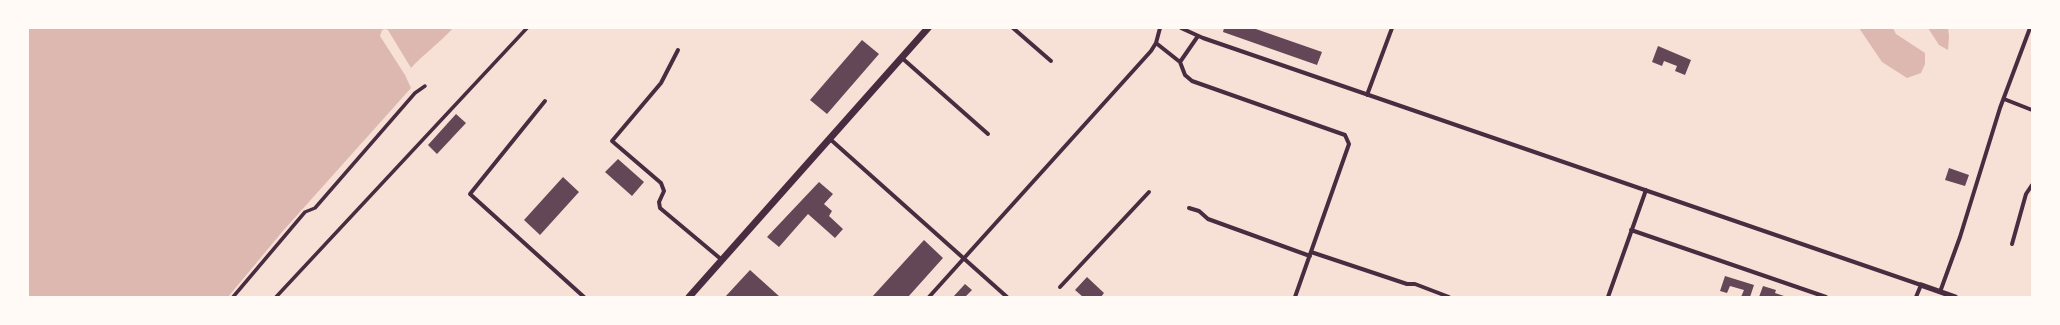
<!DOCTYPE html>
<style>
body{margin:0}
#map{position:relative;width:2060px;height:325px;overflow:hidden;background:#f7e1d7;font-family:Lato,sans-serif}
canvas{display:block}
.frame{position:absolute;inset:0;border:29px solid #fffaf5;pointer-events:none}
</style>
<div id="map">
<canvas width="2060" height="325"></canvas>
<div class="frame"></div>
</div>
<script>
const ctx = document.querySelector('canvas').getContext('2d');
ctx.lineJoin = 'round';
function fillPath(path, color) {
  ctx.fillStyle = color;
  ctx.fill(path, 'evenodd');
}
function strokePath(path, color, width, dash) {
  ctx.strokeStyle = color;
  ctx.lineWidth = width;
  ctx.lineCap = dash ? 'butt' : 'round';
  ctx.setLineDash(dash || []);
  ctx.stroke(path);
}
const water = new Path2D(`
 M28,28H453C438,45 419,57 405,75L411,88L282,232L228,297H28Z
 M1859,28H1893L1896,34L1925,53V64L1921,73L1907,78L1882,62Z
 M1928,28H1948L1949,36L1948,50L1939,45Z`);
const pier = new Path2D(`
 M385,29L388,30L411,68L405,75L380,36L382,30Z`);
const building = new Path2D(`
 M1224,28H1253L1322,52L1317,65L1223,32Z
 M862,40L879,54L827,114L810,100Z
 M1658,46L1691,60L1685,75L1675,71L1677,66L1664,61L1662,66L1652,62Z
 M456,114L466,123L437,154L428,145Z
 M618,159L644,182L632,196L605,172Z
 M1949,168L1969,175L1965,186L1945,180Z
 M563,177L579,192L540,235L524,220Z
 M819,182L833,194L824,204L832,211L829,216L843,229L835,238L808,214L779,247L767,237Z
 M924,240L943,258L908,297H872Z
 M750,270L780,297H725Z
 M1725,276L1754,285L1750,297H1741L1744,290L1730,286L1727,293L1720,291Z
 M1087,277L1104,293L1101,297H1083L1075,290Z
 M965,284L972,290L965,297H953Z
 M1763,286L1776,290L1775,293L1787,297H1759Z`);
const pedestrian = new Path2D(`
 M233,297L305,212L315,208L415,93L425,86
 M276,297L527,28`);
const minor = new Path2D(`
 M1013,28L1051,61
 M1181,28L1203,38L1921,285L1916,297
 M1156,43L1180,62L1185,75L1192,81L1345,135L1349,144L1295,297
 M678,50L661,83L612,141L661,183L664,191L659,202L660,208L722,260
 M902,58L988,134
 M1180,62L1198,36
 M1367,95L1392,28
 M2004,99L2032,110
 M545,101L470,194L584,297
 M830,139L1007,297
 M1189,208L1199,211L1208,219L1310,256
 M1631,230L1826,297
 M2012,244L2026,194L2032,185
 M1311,252L1407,284H1415L1449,297
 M1060,287L1149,192
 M1940,292L1960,237L2000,108L2030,28
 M929,297L1151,51L1156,43L1160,28
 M1608,297L1646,190`);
const tertiary = new Path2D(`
 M1921,285L1955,297`);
const primary = new Path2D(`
 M689,297L928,28`);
fillPath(water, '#dcb8b0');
fillPath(pier, '#f7e1d7');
fillPath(building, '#644757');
strokePath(pedestrian, '#4a2c40', 3.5);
strokePath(minor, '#4a2c40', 4);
strokePath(tertiary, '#4a2c40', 5.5);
strokePath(primary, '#4a2c40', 7);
</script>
